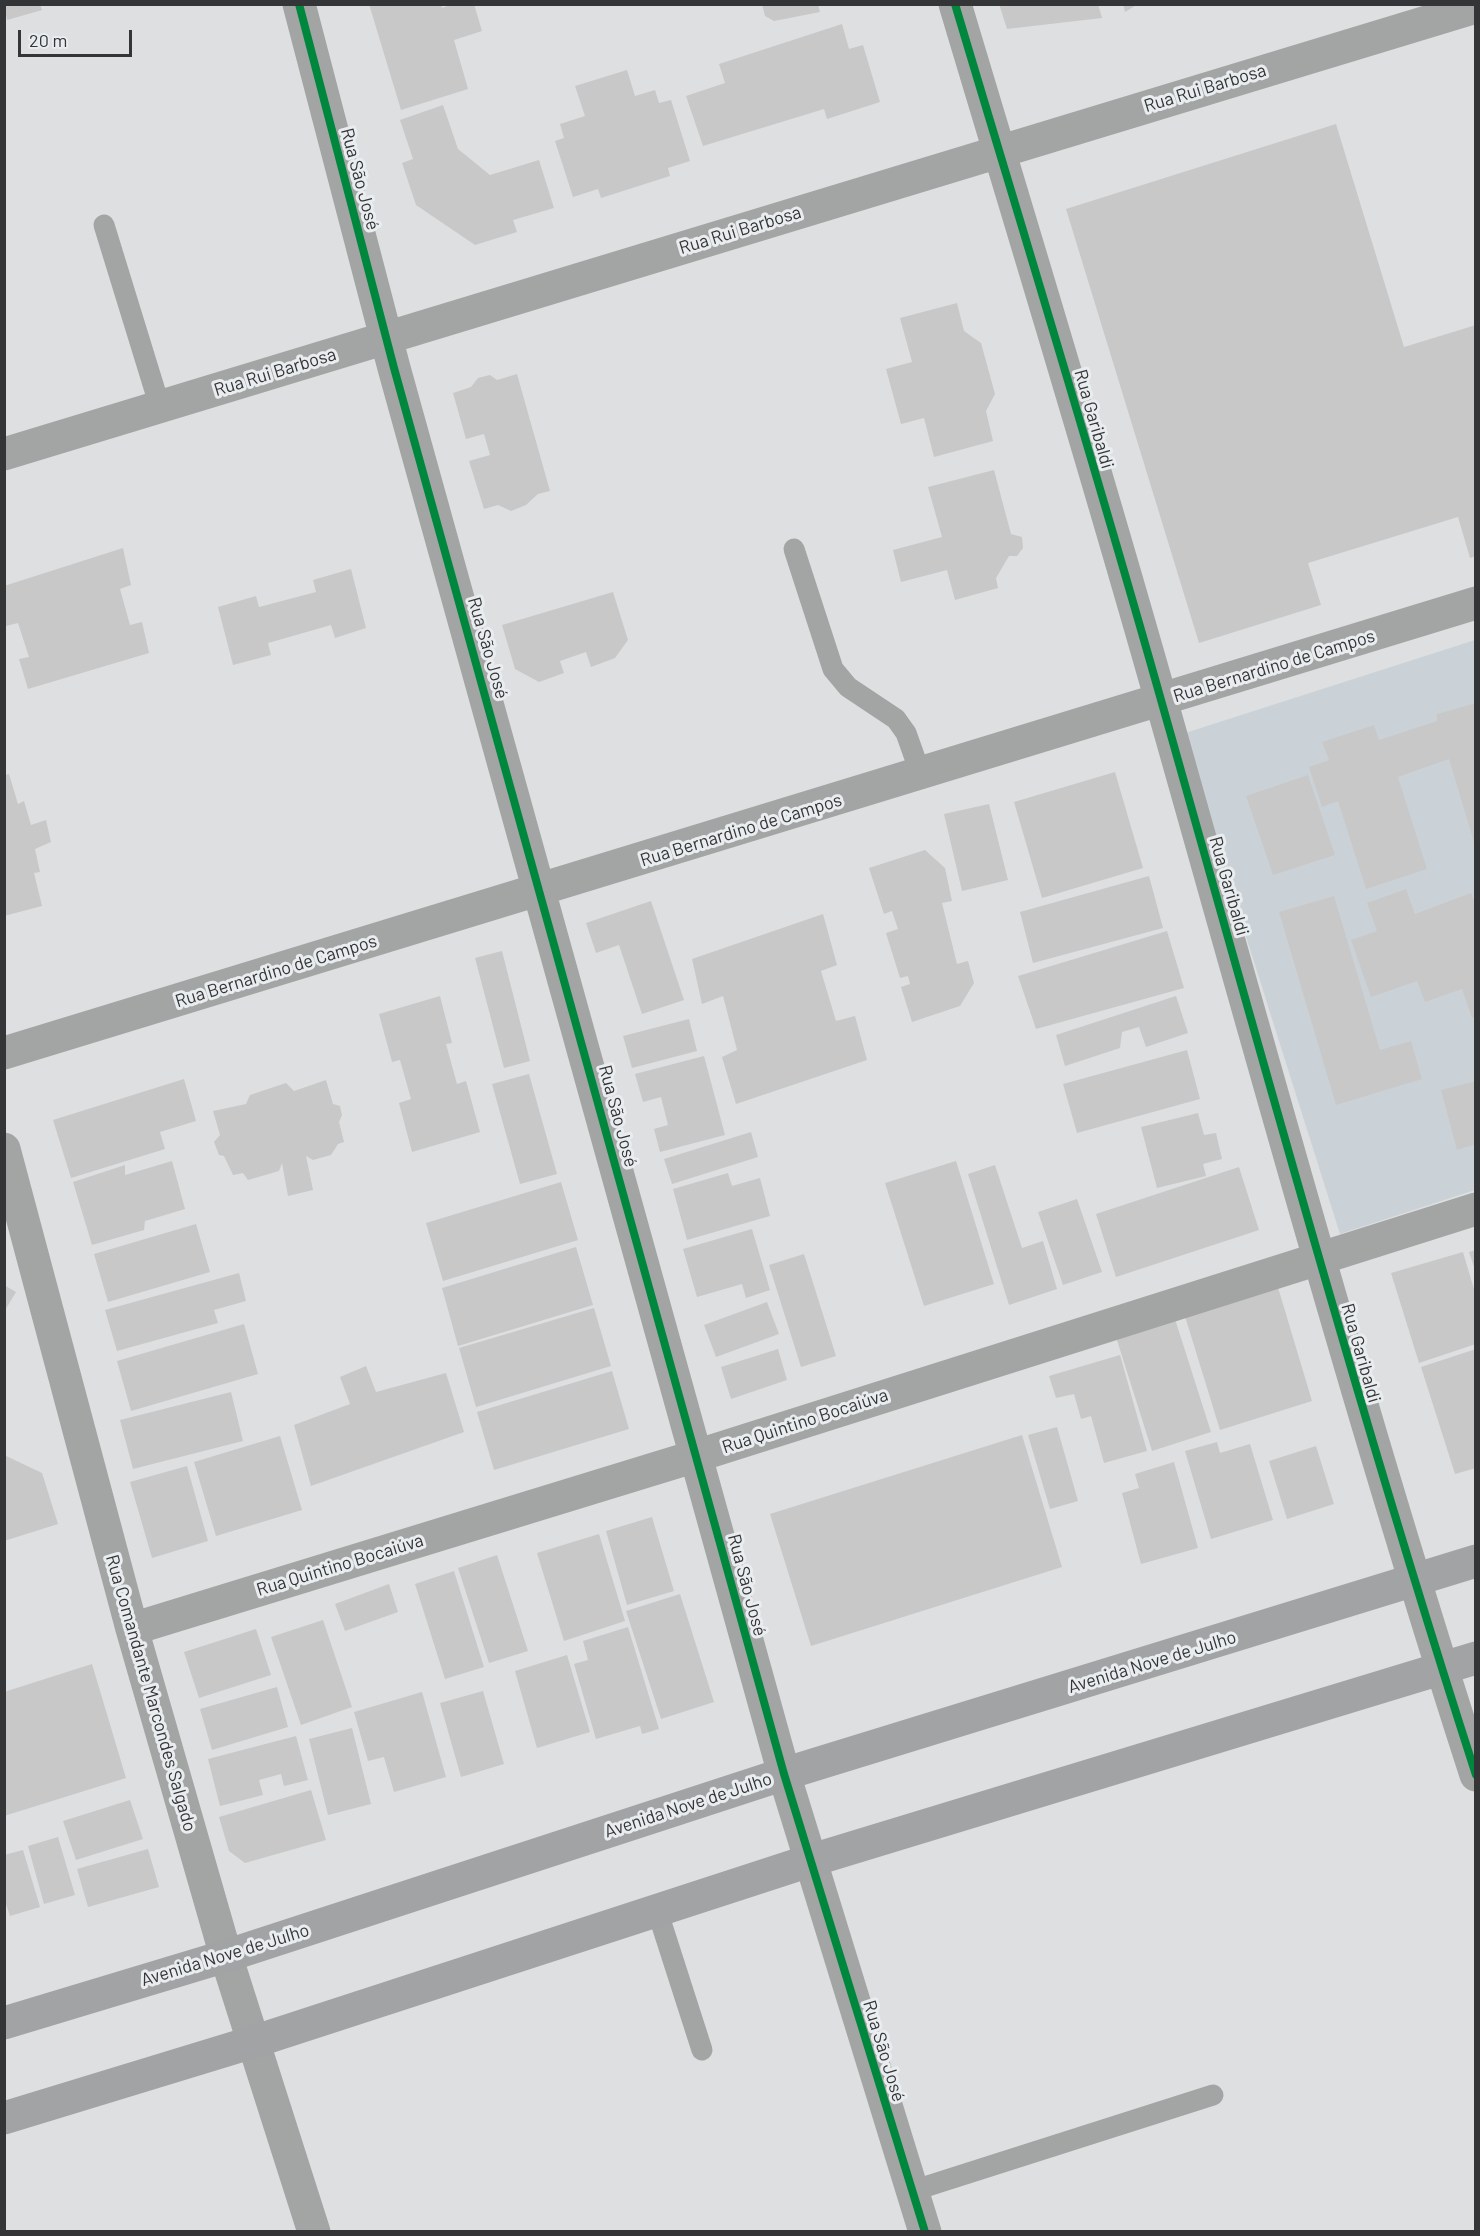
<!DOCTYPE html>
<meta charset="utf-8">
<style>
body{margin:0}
#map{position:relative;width:1480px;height:2236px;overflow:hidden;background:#dddfe1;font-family:Barlow,sans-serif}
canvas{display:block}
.frame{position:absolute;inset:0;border:6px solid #343536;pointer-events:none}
.scale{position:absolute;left:18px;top:30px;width:114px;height:27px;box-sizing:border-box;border:3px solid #343536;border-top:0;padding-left:8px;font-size:18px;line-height:21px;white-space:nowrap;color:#343536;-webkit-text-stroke:4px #e9edef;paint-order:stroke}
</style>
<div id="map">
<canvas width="1480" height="2236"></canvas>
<div class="frame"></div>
<div class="scale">20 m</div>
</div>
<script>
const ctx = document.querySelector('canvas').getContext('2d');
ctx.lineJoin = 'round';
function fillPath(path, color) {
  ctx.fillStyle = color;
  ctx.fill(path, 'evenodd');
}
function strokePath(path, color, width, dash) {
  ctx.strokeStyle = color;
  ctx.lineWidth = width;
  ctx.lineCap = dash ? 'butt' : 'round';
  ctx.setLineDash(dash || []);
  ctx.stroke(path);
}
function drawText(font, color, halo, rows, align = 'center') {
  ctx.font = font + ' Barlow,sans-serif';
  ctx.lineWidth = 6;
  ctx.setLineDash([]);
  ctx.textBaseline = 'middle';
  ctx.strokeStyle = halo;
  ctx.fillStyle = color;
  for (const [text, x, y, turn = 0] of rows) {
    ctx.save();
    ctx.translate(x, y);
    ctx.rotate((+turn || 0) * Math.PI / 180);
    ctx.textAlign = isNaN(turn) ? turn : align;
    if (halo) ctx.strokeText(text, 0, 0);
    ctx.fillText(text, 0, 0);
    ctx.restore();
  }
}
const built = new Path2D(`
 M1475,640V1190L1340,1234L1182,734Z`);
const building = new Path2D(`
 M4,4H40L42,10L7,20Z
 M369,4H441L442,8L453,4H474L482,31L454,40L468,89L401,110Z
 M762,4H818L820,12L774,21L765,16Z
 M999,4H1098L1102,18L1007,29Z
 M1123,4H1138L1125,12Z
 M842,24L849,49L863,45L880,102L827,119L824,109L703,146L686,96L725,83L719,64Z
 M627,70L635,96L655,90L659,103L671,100L690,161L668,168L670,176L601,198L598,189L573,197L555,141L564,138L560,124L585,116L575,86Z
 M443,105L458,149L490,175L539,160L554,208L513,220L517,232L475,245L416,205L402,163L413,159L400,120Z
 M1336,124L1404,347L1476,325V556L1470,558L1458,517L1308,563L1321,605L1199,643L1066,209Z
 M957,303L964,331L981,343L995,394L986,411L993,441L934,457L924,418L901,424L886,369L912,362L900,318Z
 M517,374L550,491L538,494L526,505L511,511L498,505L484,509L469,461L490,455L484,434L466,439L453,393L471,387L478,378L490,375L497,380Z
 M994,470L1011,534L1022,537L1023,548L1017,556H1009L996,578L998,588L955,600L947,570L901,582L893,550L942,537L928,487Z
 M123,548L131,585L120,589L130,625L142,622L149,653L28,689L19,659L29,657L18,623L6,626L4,586Z
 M351,569L366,628L335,638L331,625L268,643L271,655L233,665L218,607L256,596L259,607L316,592L313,580Z
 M613,592L628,640L615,658L591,667L586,652L560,661L564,673L539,682L515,669L502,625Z
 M1476,703V849L1449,759L1398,777L1427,869L1366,889L1338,801L1322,807L1309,767L1329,760L1322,742L1374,725L1379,740L1437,721V714Z
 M1115,772L1143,868L1042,898L1014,802Z
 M9,774L18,804L24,801L31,825L46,820L51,842L35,849L40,872L34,873L42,906L4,916V775Z
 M1308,775L1335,855L1273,875L1246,796Z
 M989,804L1008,880L962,891L944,814Z
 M925,850L945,868L952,901L942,903L957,964L968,961L974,983L960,1006L912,1022L901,987L910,984L908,976L900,978L886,933L898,929L892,911L884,914L869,868Z
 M1149,876L1163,928L1033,963L1020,912Z
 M1406,889L1415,914L1471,893L1476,906V1017L1472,1018L1462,989L1425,1002L1417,981L1371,997L1351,940L1377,931L1367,903Z
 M1334,896L1380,1050L1411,1041L1422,1079L1336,1105L1279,912Z
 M651,901L684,1000L642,1014L619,945L596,953L586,923Z
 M823,914L837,965L821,971L836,1021L855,1016L867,1060L736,1104L722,1057L737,1050L723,996L702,1004L692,959Z
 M1167,931L1184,988L1036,1029L1018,976Z
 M502,951L530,1061L504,1068L475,958Z
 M440,996L452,1043L446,1044L457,1084L466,1081L480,1132L412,1152L399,1103L411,1099L400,1060L392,1062L379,1014Z
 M1176,996L1188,1033L1146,1047L1139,1027L1122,1032L1120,1048L1065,1066L1056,1035Z
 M689,1019L697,1051L632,1068L623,1036Z
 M1187,1050L1200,1099L1077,1133L1063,1084Z
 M704,1056L725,1135L660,1152L654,1129L668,1125L661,1097L643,1102L635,1074Z
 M529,1074L557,1174L520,1184L492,1084Z
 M184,1079L196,1121L160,1132L165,1149L71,1178L53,1120Z
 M326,1080L333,1104L340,1106L342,1115L339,1122L344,1142L338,1144L331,1155L313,1160L306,1156L313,1190L288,1196L282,1163L279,1171L248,1180L243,1173L233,1175L224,1156L219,1155L214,1142L220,1135L213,1111L246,1104L250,1095L286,1083L294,1091Z
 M1476,1081V1144L1457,1150L1441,1090Z
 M1198,1113L1204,1135L1216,1133L1222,1159L1203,1164L1206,1176L1157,1188L1141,1127Z
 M751,1132L758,1157L672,1184L664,1159Z
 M172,1161L185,1209L145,1221L144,1230L92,1245L73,1182L125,1165V1175Z
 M956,1161L994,1284L924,1306L885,1183Z
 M995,1165L1022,1248L1043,1241L1057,1289L1009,1305L968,1174Z
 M1239,1167L1259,1230L1116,1277L1096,1214Z
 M728,1173L732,1186L760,1178L770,1216L687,1240L673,1189Z
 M561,1182L578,1240L443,1281L426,1223Z
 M1077,1199L1102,1272L1063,1285L1038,1212Z
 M196,1224L210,1272L108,1302L94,1254Z
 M752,1229L770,1290L746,1298L742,1284L697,1297L683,1249Z
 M576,1247L593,1305L458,1346L442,1288Z
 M1476,1250V1270H1475L1469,1252Z
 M1463,1252L1476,1296V1344L1419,1363L1391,1273Z
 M804,1254L836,1356L801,1367L769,1265Z
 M239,1273L246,1301L214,1310L218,1323L117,1351L105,1310Z
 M1277,1284L1312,1401L1220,1430L1184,1313Z
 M4,1285L16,1292L4,1312Z
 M767,1302L779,1334L716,1357L704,1325Z
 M594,1308L611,1366L476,1407L459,1348Z
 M1175,1319L1211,1432L1152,1451L1116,1337Z
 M244,1324L258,1374L131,1411L117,1361Z
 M778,1349L787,1380L731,1399L721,1367Z
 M1476,1349V1468L1455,1474L1421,1367Z
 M1120,1355L1147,1451L1104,1463L1091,1416L1081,1419L1074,1394L1056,1398L1049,1376Z
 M366,1366L376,1392L446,1373L464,1432L311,1486L294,1425L350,1404L340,1377Z
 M612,1371L629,1429L494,1470L477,1412Z
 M231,1392L243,1441L133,1469L120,1420Z
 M1057,1427L1078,1501L1050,1509L1028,1435Z
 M1022,1435L1062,1567L811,1646L770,1514Z
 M280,1436L302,1510L216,1536L194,1462Z
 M1217,1442L1220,1453L1250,1444L1273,1520L1211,1539L1185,1451Z
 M1316,1446L1334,1504L1287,1519L1269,1461Z
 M4,1455L42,1473L58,1524L4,1541Z
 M1174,1462L1198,1548L1141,1564L1122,1493L1139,1488L1135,1474Z
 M187,1466L208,1541L152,1558L130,1482Z
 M652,1517L674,1591L627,1605L606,1531Z
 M599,1534L625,1621L564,1641L537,1553Z
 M497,1555L528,1651L489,1663L458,1568Z
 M454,1571L484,1667L445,1679L415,1584Z
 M389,1584L398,1612L345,1631L335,1604Z
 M680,1594L714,1702L661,1719L626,1611Z
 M323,1620L352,1707L301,1725L271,1637Z
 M628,1627L659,1729L642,1734L640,1726L596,1739L574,1664L588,1660L583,1641Z
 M256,1629L271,1675L199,1698L184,1652Z
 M567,1655L590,1732L537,1748L515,1671Z
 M92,1664L126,1778L4,1816V1692Z
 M277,1687L288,1727L212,1750L200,1709Z
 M483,1691L504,1764L461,1777L440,1703Z
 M422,1692L446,1777L394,1792L384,1757L368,1761L354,1712Z
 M352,1728L371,1804L328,1815L309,1739Z
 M296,1736L308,1780L284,1786L281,1774L259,1780L263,1795L220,1806L208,1759Z
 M311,1790L326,1840L245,1863L229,1851L219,1817Z
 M130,1800L143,1839L76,1860L63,1821Z
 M58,1837L75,1895L44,1904L28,1846Z
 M148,1849L159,1887L88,1907L77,1869Z
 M23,1850L40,1907L10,1916L4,1898V1855Z`);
const lane = new Path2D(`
 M104,225L160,407
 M794,549L833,669L848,687L896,719L906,733L921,775
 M657,1910L702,2050
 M912,2191L1213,2095`);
const street = new Path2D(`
 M299,4L394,368L784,1774L925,2232
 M955,4C1025,238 1097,472 1163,707C1264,1064 1362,1422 1476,1775
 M4,454L1476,7
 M4,1053L1476,603
 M4,1149L132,1629L226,1956L314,2232
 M132,1629L696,1456L1476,1209`);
const secondary = new Path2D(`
 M4,2023L226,1956L784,1774L1476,1561
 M4,2118L253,2042L809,1861L1476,1658`);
const cycleway = new Path2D(`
 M299,4L394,368L784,1774L925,2232
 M955,4C1025,238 1097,472 1163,707C1264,1064 1362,1422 1476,1775`);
const streetNames = [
 ["Rua Rui Barbosa",1205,88,-17],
 ["Rua São José",360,179,75],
 ["Rua Rui Barbosa",740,230,-17],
 ["Rua Rui Barbosa",275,372,-17],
 ["Rua Garibaldi",1094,419,74],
 ["Rua São José",488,648,74],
 ["Rua Bernardino de Campos",1274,666,-17],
 ["Rua Bernardino de Campos",741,830,-17],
 ["Rua Garibaldi",1229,886,74],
 ["Rua Bernardino de Campos",276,971,-17],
 ["Rua São José",618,1116,75],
 ["Rua Garibaldi",1361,1353,74],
 ["Rua Quintino Bocaiúva",805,1421,-18],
 ["Rua Quintino Bocaiúva",340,1565,-17],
 ["Rua São José",747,1585,75],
 ["Avenida Nove de Julho",1152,1662,-17],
 ["Rua Comandante Marcondes Salgado",151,1693,74],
 ["Avenida Nove de Julho",688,1805,-18],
 ["Avenida Nove de Julho",225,1955,-17],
 ["Rua São José",884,2051,73]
];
fillPath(built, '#cbd2d7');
fillPath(building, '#c8c8c8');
strokePath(lane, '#a3a4a4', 21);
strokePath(street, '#a3a4a4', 33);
strokePath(secondary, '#a2a3a4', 33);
strokePath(cycleway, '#00873e', 8);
drawText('18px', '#343536', '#e9edef', streetNames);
</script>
